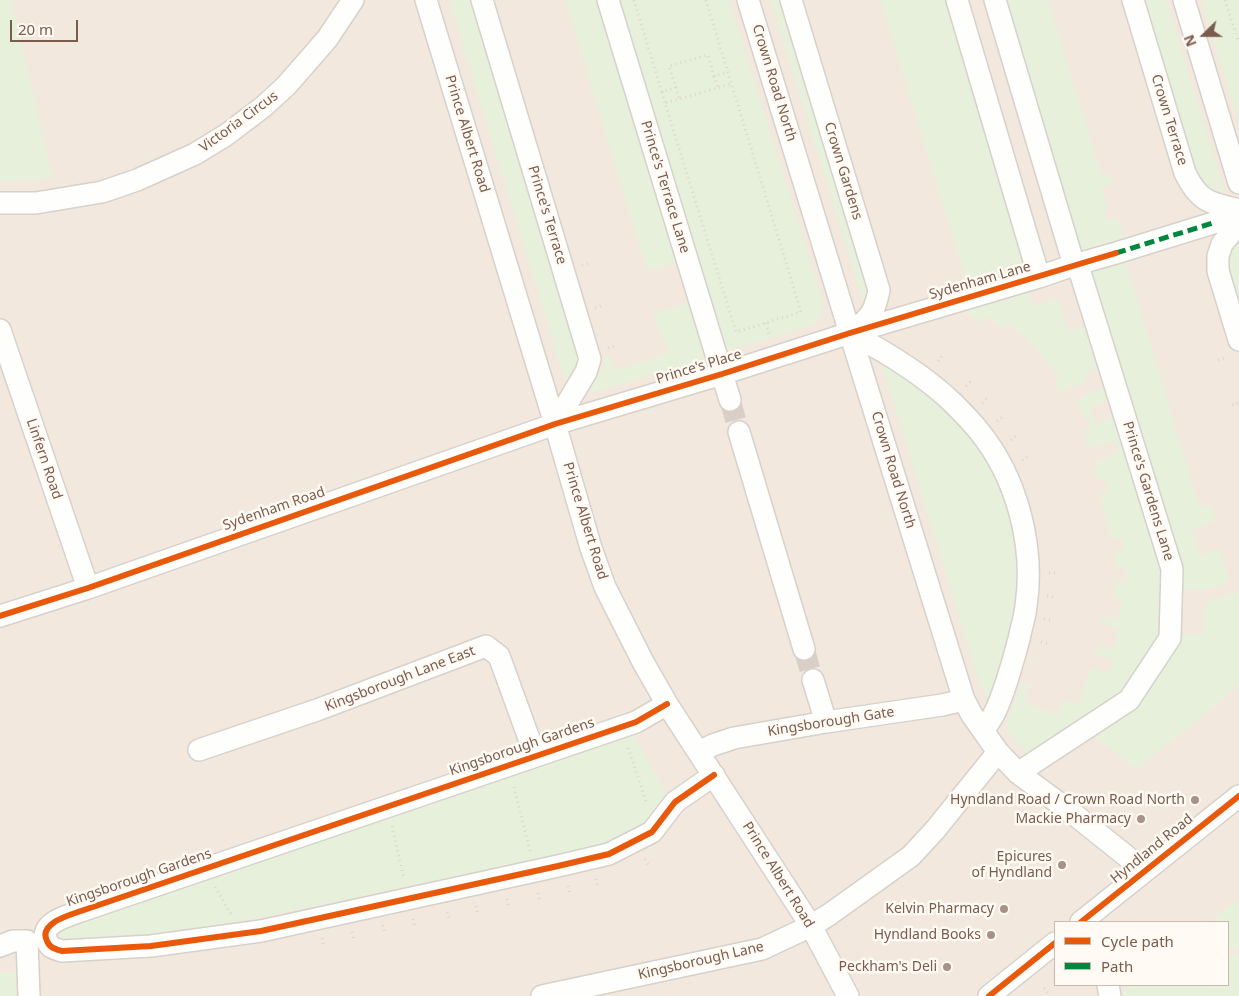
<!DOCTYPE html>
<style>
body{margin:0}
#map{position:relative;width:1239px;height:996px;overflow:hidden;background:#f9f5f0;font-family:"Noto Sans",sans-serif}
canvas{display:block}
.legend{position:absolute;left:1054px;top:921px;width:175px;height:65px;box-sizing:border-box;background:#fffaf3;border:1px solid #cabbb1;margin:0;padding:6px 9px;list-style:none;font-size:15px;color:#7a5c4d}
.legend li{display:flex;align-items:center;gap:10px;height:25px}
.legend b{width:25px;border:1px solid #cabbb1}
.north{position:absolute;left:1179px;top:10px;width:50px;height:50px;-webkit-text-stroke:4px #fffaf3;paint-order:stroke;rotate:248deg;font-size:14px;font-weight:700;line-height:20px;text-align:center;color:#7a5c4d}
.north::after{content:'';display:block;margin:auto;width:18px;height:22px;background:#7a5c4d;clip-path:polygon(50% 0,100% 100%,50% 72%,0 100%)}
.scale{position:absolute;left:10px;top:20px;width:68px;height:22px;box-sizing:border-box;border:2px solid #7a5c4d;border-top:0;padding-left:6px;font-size:15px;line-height:18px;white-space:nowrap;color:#7a5c4d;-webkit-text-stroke:4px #fffaf3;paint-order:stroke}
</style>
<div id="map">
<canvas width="1239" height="996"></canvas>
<ul class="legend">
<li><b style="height:6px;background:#e8590c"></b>Cycle path</li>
<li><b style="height:6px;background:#00873e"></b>Path</li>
</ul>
<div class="north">N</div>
<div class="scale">20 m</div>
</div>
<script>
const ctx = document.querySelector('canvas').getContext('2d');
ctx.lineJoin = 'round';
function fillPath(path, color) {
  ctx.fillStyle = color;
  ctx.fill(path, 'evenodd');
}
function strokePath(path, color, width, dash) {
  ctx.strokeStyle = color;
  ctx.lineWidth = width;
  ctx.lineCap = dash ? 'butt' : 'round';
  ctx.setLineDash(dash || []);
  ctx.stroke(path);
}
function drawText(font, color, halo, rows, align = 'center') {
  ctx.font = font + ' "Noto Sans",sans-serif';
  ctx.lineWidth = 5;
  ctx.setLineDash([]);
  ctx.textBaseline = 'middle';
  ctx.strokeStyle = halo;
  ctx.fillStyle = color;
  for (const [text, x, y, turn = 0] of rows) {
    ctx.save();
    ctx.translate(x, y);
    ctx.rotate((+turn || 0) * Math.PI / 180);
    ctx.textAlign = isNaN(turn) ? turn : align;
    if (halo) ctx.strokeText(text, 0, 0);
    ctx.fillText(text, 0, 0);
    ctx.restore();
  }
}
const residential = new Path2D(`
 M0,0H1239V996H0ZM1055,922H1228V985H1055Z`);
const green = new Path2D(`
 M0,0H11L53,177L26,181H0Z
 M449,0H473L582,354L574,373L568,382L561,368Z
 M565,0H601L680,261L647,271Z
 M618,0H729L822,299C824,311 821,318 812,325L724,352Z
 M770,0H784L871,289L865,307Z
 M880,0H947L1028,269L968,287Z
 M1004,0H1048L1102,176L1111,174L1114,184L1102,188L1108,210L1104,211L1107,221L1118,219L1124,239L1080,253Z
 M1144,0H1166L1225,192C1208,192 1201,181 1194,168Z
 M1201,0H1239V125Z
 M1239,241V302C1231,283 1217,257 1239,241Z
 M1125,260L1200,508L1211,505L1216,521L1192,528L1200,555L1220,549L1230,581L1208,589H1181L1089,271Z
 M1028,288L1033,306L1058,299L1068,331L1088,325L1101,367L1089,371L1084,382L1075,388L1073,385L1060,393L1055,386L1057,384L1055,380L1059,376L1029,342L1008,323L1003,329L987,316L981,323L968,314L966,308Z
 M693,302L709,357L598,391L590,392L584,391L604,366L605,363L603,357L610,355L615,370L666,355L665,352L668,349L665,341H662L653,314Z
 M880,359L943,404L989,459L1011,512L1020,570L1012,634L989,701L979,682Z
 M1108,387L1111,398L1090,409L1097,424L1116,415L1164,569L1162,636L1124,694L1027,755L1007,731L1006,726L1021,682L1033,686L1032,687C1025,688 1024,694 1028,699L1026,703L1058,715L1063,700L1078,705L1091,668L1108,673L1113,659L1095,654L1097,646L1115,648L1119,628L1101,624L1102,617L1120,618L1122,598L1114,597L1115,583H1126V568H1116L1114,553L1123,551L1122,538L1111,539L1099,494L1108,492L1105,479L1097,481L1093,469L1098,467L1096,462L1119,452L1114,440L1102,445L1101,443L1088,448L1085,440L1087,438L1084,431L1090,428L1089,425L1090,422L1089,420L1085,419L1076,402L1091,392Z
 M1239,592V685L1238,686L1209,711L1137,769L1090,734L1179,635L1204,633C1204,623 1202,609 1208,601Z
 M633,733L669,798L660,812L631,834L606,845L220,926L131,937L99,939H65C60,938 60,936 60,931L64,927Z
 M1239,899V947L1228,950V922H1210Z
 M1239,954V996H1117L1116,991L1137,985H1228V957Z
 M2,972H15L16,996H0V973Z`);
const minorTunnel = new Path2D(`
 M730,400L739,432
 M804,649L813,680`);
const path = new Path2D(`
 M634,0L662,92L676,87L669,66L708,55L714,76L728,72
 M706,0L801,312L736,332L665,103L731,84
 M1225,0L1239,43
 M714,76L718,88
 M676,87L679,99
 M662,92L665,103
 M582,265L591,263
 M595,308L604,305
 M766,323L770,337
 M608,348L617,345
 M1218,360L1227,357
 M938,361L942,356
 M966,386L971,381
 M982,403L988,397
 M1232,405L1239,402
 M997,421L1004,416
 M1011,440L1017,435
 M1022,460L1028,456
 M1049,573H1056
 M1047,596L1056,597
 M1044,619L1053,620
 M1041,642L1048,644
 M628,748L647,804
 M514,787L530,851
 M1017,820L1026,808
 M392,826L404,879
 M645,859L649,867
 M596,879L598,888
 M568,886L570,895
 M215,887L231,914
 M538,893L540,902
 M507,899L509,908
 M476,906L478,915
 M447,912L450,921
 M413,919L415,928
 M383,925L385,934
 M352,932L354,941
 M322,938L324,947
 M1044,988L1050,996`);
const minor = new Path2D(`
 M426,0L555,424L591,548L605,587L643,662L667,704L811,926L848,996
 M482,0L590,359L586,372L555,424
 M608,0L730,400
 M748,0L850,333L964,700L972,715L998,752L1018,773L1075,815L1145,871
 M791,0L879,290C875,311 871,317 854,330
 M957,0L1039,277
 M995,0L1074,265L1080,272L1172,569L1170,638L1129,700L1018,773
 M1133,0L1185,173C1199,202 1210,203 1239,210
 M1184,0L1239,183
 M0,203H36L102,192L137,180L195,154L226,135L263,107L286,86L327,39L353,0
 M1239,223L1222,244L1218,256V271L1239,340
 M0,330L88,588
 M850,333C886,352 923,374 953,403C962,412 971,421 979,431C1017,478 1035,546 1026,606C1025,617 1021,628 1019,639C1012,664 1006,689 995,712C992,718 987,725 983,731
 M739,432L804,649
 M0,616L88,588L555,424L722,374L850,333L1039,277L1074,265L1116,253L1239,215
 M813,680L826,722
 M667,704L636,722L81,911C70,915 38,923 47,941C50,948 55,949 62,951L151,946L261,931L558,866L609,854L652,832L675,802L714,775
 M199,750L317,710L486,646L499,656L535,755
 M699,752L713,745L734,738L826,722L942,705L964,700
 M1081,922L1239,796
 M0,946L13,941H27L29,996
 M1108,985L1110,996
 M542,996L762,949L811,926L830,914L911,856L935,830L998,752
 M989,996L1055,943`);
const quiet = new Path2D(`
 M1116,253L1216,222`);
const cycleway = new Path2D(`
 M0,616L88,588L555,424L722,374L850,333L1116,253
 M667,704L636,722L81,911C70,915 38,923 47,941C50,948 55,949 62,951L151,946L261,931L558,866L609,854L652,832L675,802L714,775
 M1081,922L1239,796
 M989,996L1055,943`);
const markers = [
 [1195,800,5,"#a69286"],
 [1141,819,5,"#a69286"],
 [1062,865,5,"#a69286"],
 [1004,909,5,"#a69286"],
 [991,935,5,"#a69286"],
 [947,967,5,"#a69286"]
];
const streetNames = [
 ["Crown Road North",774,83,73],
 ["Crown Terrace",1169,120,73],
 ["Victoria Circus",239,122,-36],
 ["Prince Albert Road",467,134,73],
 ["Crown Gardens",843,171,73],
 ["Prince's Terrace Lane",665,187,73],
 ["Prince's Terrace",547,215,73],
 ["Sydenham Lane",980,281,-16],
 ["Prince's Place",699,367,-17],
 ["Linfern Road",44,459,71],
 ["Crown Road North",893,470,73],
 ["Prince's Gardens Lane",1148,491,73],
 ["Sydenham Road",274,509,-19],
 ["Prince Albert Road",585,521,73],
 ["Kingsborough Lane East",400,679,-21],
 ["Kingsborough Gate",831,722,-9],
 ["Kingsborough Gardens",522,747,-19],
 ["Hyndland Road",1152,849,-39],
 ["Prince Albert Road",778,875,58],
 ["Kingsborough Gardens",139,878,-19],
 ["Kingsborough Lane",701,961,-13]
];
const poiNames = [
 ["Hyndland Road / Crown Road North",1185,800],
 ["Mackie Pharmacy",1131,819],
 ["Epicures",1052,857],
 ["of Hyndland",1052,873],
 ["Kelvin Pharmacy",994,909],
 ["Hyndland Books",981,935],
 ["Peckham's Deli",937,967]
];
fillPath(residential, '#f2e8de');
fillPath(green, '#e7f0db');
strokePath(minorTunnel, '#d9cfc7', 21, [21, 11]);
strokePath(minor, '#d7d1cb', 24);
strokePath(path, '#dcd5d0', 3, [1, 4]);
strokePath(minor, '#fefefd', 21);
strokePath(quiet, '#00873e', 5, [10, 5]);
strokePath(cycleway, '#e8590c', 6);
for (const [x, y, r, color] of markers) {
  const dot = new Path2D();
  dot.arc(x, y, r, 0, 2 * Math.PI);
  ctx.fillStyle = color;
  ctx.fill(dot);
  strokePath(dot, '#fffaf3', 2);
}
drawText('14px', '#7a5c4d', '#fffaf3', streetNames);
drawText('14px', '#7a5c4d', '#fffaf3', poiNames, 'right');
</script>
